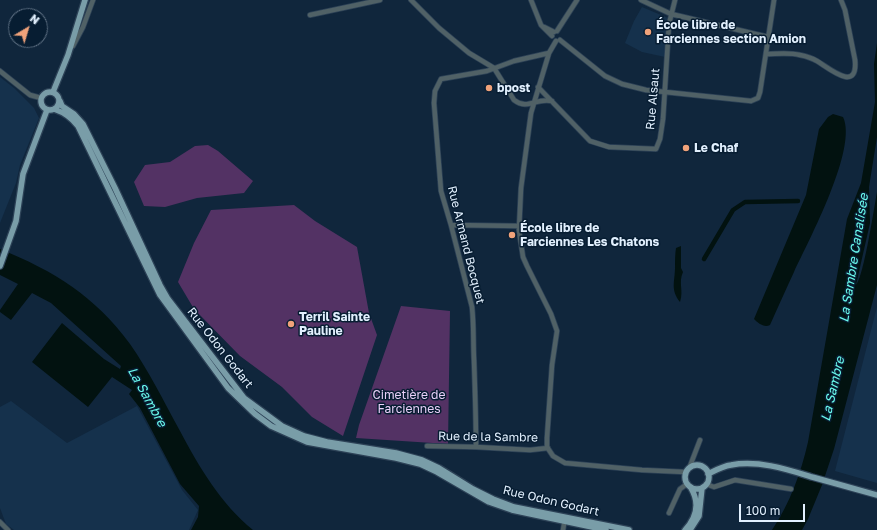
<!DOCTYPE html>
<meta charset="utf-8">
<style>
body{margin:0}
#map{position:relative;width:877px;height:530px;overflow:hidden;background:#10263c;font-family:"Golos Text",sans-serif}
canvas{display:block}
.north{position:absolute;left:8px;top:8px;width:40px;height:40px;box-sizing:border-box;background:#071d32;border:1px solid #5f7184;border-radius:50%;rotate:38deg;font-size:11px;font-weight:700;line-height:16px;text-align:center;color:#e2f0fe}
.north::after{content:'';display:block;margin:auto;width:14px;height:18px;background:#f0a27a;clip-path:polygon(50% 0,100% 100%,50% 72%,0 100%)}
.scale{position:absolute;left:739px;top:504px;width:66px;height:18px;box-sizing:border-box;border:2px solid #e2f0fe;border-top:0;padding-left:5px;font-size:12px;line-height:14px;white-space:nowrap;color:#e2f0fe;-webkit-text-stroke:3px #071d32;paint-order:stroke}
</style>
<div id="map">
<canvas width="877" height="530"></canvas>
<div class="north">N</div>
<div class="scale">100 m</div>
</div>
<script>
const ctx = document.querySelector('canvas').getContext('2d');
ctx.lineJoin = 'round';
function fillPath(path, color) {
  ctx.fillStyle = color;
  ctx.fill(path, 'evenodd');
}
function strokePath(path, color, width, dash) {
  ctx.strokeStyle = color;
  ctx.lineWidth = width;
  ctx.lineCap = dash ? 'butt' : 'round';
  ctx.setLineDash(dash || []);
  ctx.stroke(path);
}
function drawText(font, color, halo, rows, align = 'center') {
  ctx.font = font + ' "Golos Text",sans-serif';
  ctx.lineWidth = 3;
  ctx.setLineDash([]);
  ctx.textBaseline = 'middle';
  ctx.strokeStyle = halo;
  ctx.fillStyle = color;
  for (const [text, x, y, turn = 0] of rows) {
    ctx.save();
    ctx.translate(x, y);
    ctx.rotate((+turn || 0) * Math.PI / 180);
    ctx.textAlign = isNaN(turn) ? turn : align;
    if (halo) ctx.strokeText(text, 0, 0);
    ctx.fillText(text, 0, 0);
    ctx.restore();
  }
}
const built = new Path2D(`
 M642,7L668,18L665,57L642,52L625,43L634,21Z
 M0,77L14,88L34,108L39,118L20,165L16,183L0,223Z
 M877,307V483L835,471Z
 M11,401L67,443L137,406L182,490L198,510L189,530H14L6,524L0,508V407Z`);
const green = new Path2D(`
 M208,145L218,151L253,181L244,193L197,198L165,207L144,206L134,182L145,165L170,162L195,146Z
 M294,205L315,221L357,247L369,313L377,335L343,436L312,417L282,387L240,356L194,309L178,282L194,243L211,210Z
 M401,306L450,311L448,444L356,438L359,425Z`);
const water = new Path2D(`
 M877,43V137L869,187L870,223L856,285C864,276 874,208 877,192V285L834,449L822,485L808,519L802,530H772C790,503 801,473 808,442L847,219L861,183L875,102L874,64Z
 M833,114L843,117C858,148 809,240 794,272C786,289 778,307 770,325C764,328 758,323 754,319L806,195L819,129L828,117Z
 M681,246V268L683,272C678,283 684,290 680,302C670,289 675,282 675,267C675,261 675,254 676,248Z
 M0,249C54,271 95,296 130,344C149,371 164,402 180,431C199,467 221,504 253,530H191L198,517L199,506L180,484L140,408L129,394L132,390L112,377L88,407L32,362L62,323L104,359L120,369L121,366L51,303L32,293L11,320L0,312V310L18,284L0,275Z`);
const canal = new Path2D(`
 M704,259L733,210L745,202L798,201`);
const minor = new Path2D(`
 M411,0L439,28L469,53L494,68L514,100C528,111 536,97 552,101
 M531,0L541,25L552,36
 M641,0L671,14L768,37
 M310,15L380,0
 M544,27L554,32
 M557,31L577,0
 M560,40L605,76L622,84L646,90L751,101L758,98L760,92L774,0
 M556,41L549,53L531,113L521,188L519,230L523,257L527,266L551,314L557,331L552,365L547,438V447L553,456L565,463L642,470L685,472
 M73,46L83,27L93,0
 M766,54C776,54 789,52 800,55C805,56 812,58 817,61C830,69 858,93 855,60L845,10L841,0
 M0,71L30,95L41,98
 M538,87L590,141L609,147L656,149L660,139L663,119L669,24L675,0
 M451,225L520,226
 M427,446L476,447L530,450L548,448
 M476,447C476,418 475,389 474,360C473,342 474,325 472,307L451,225L441,191L434,103L435,91L441,79L487,71L514,61L549,53
 M690,466L700,440
 M706,484L714,487L735,480L791,489
 M669,513L680,489L687,484
 M0,522L8,530
 M563,530L565,518`);
const major = new Path2D(`
 M41 101a9 9 0 1 1 18 0a9 9 0 1 1-18 0Z
 M53,92L68,55L85,0
 M60,101L62,106L74,114L83,124L115,188L160,285L168,299L244,398L282,426L304,436L327,442L396,453L422,460L439,468L473,489L493,499L514,507L629,530
 M54,109C65,113 71,117 78,126L160,295L228,388L255,414L271,426L307,442L396,458L420,464L437,472L489,502L512,510L606,530
 M0,266L16,221L23,174L47,110
 M685 477a12 12 0 1 1 24 0a12 12 0 1 1-24 0Z
 M708,474C716,470 723,466 731,465C758,460 786,469 812,477C834,483 855,489 877,495
 M685,530C696,518 700,503 691,488
 M690,530L699,516L702,488`);
const markers = [
 [648,32,4,"#f0a27a"],
 [489,88,4,"#f0a27a"],
 [686,148,4,"#f0a27a"],
 [512,235,4,"#f0a27a"],
 [291,324,4,"#f0a27a"]
];
const poiNames = [
 ["École libre de",656,25],
 ["Farciennes section Amion",656,39],
 ["bpost",497,88],
 ["Le Chaf",694,148],
 ["École libre de",520,228],
 ["Farciennes Les Chatons",520,242],
 ["Terril Sainte",299,317],
 ["Pauline",299,331]
];
const streetNames = [
 ["Rue Alsaut",653,99,-85],
 ["Rue Armand Bocquet",466,245,76],
 ["Rue Odon Godart",220,348,52],
 ["Rue de la Sambre",488,437,1],
 ["Rue Odon Godart",551,501,13]
];
const parkNames = [
 ["Cimetière de",409,395],
 ["Farciennes",409,409]
];
const waterNames = [
 ["La Sambre Canalisée",854,258,-81],
 ["La Sambre",833,389,-77],
 ["La Sambre",147,397,61]
];
fillPath(built, '#15314c');
fillPath(green, '#533264');
fillPath(water, '#021210');
strokePath(canal, '#021210', 4.5);
strokePath(minor, '#2d4257', 6);
strokePath(major, '#2d4257', 8);
strokePath(minor, '#506166', 4.5);
strokePath(major, '#799da8', 5.5);
for (const [x, y, r, color] of markers) {
  const dot = new Path2D();
  dot.arc(x, y, r, 0, 2 * Math.PI);
  ctx.fillStyle = color;
  ctx.fill(dot);
  strokePath(dot, '#071d32', 1.5);
}
drawText('bold 12px', '#e2f0fe', '#071d32', poiNames, 'left');
drawText('12px', '#e2f0fe', '#071d32', streetNames);
drawText('12px', '#ead0f9', '#071d32', parkNames);
drawText('italic 13px', '#6afaed', '#071d32', waterNames);
</script>
